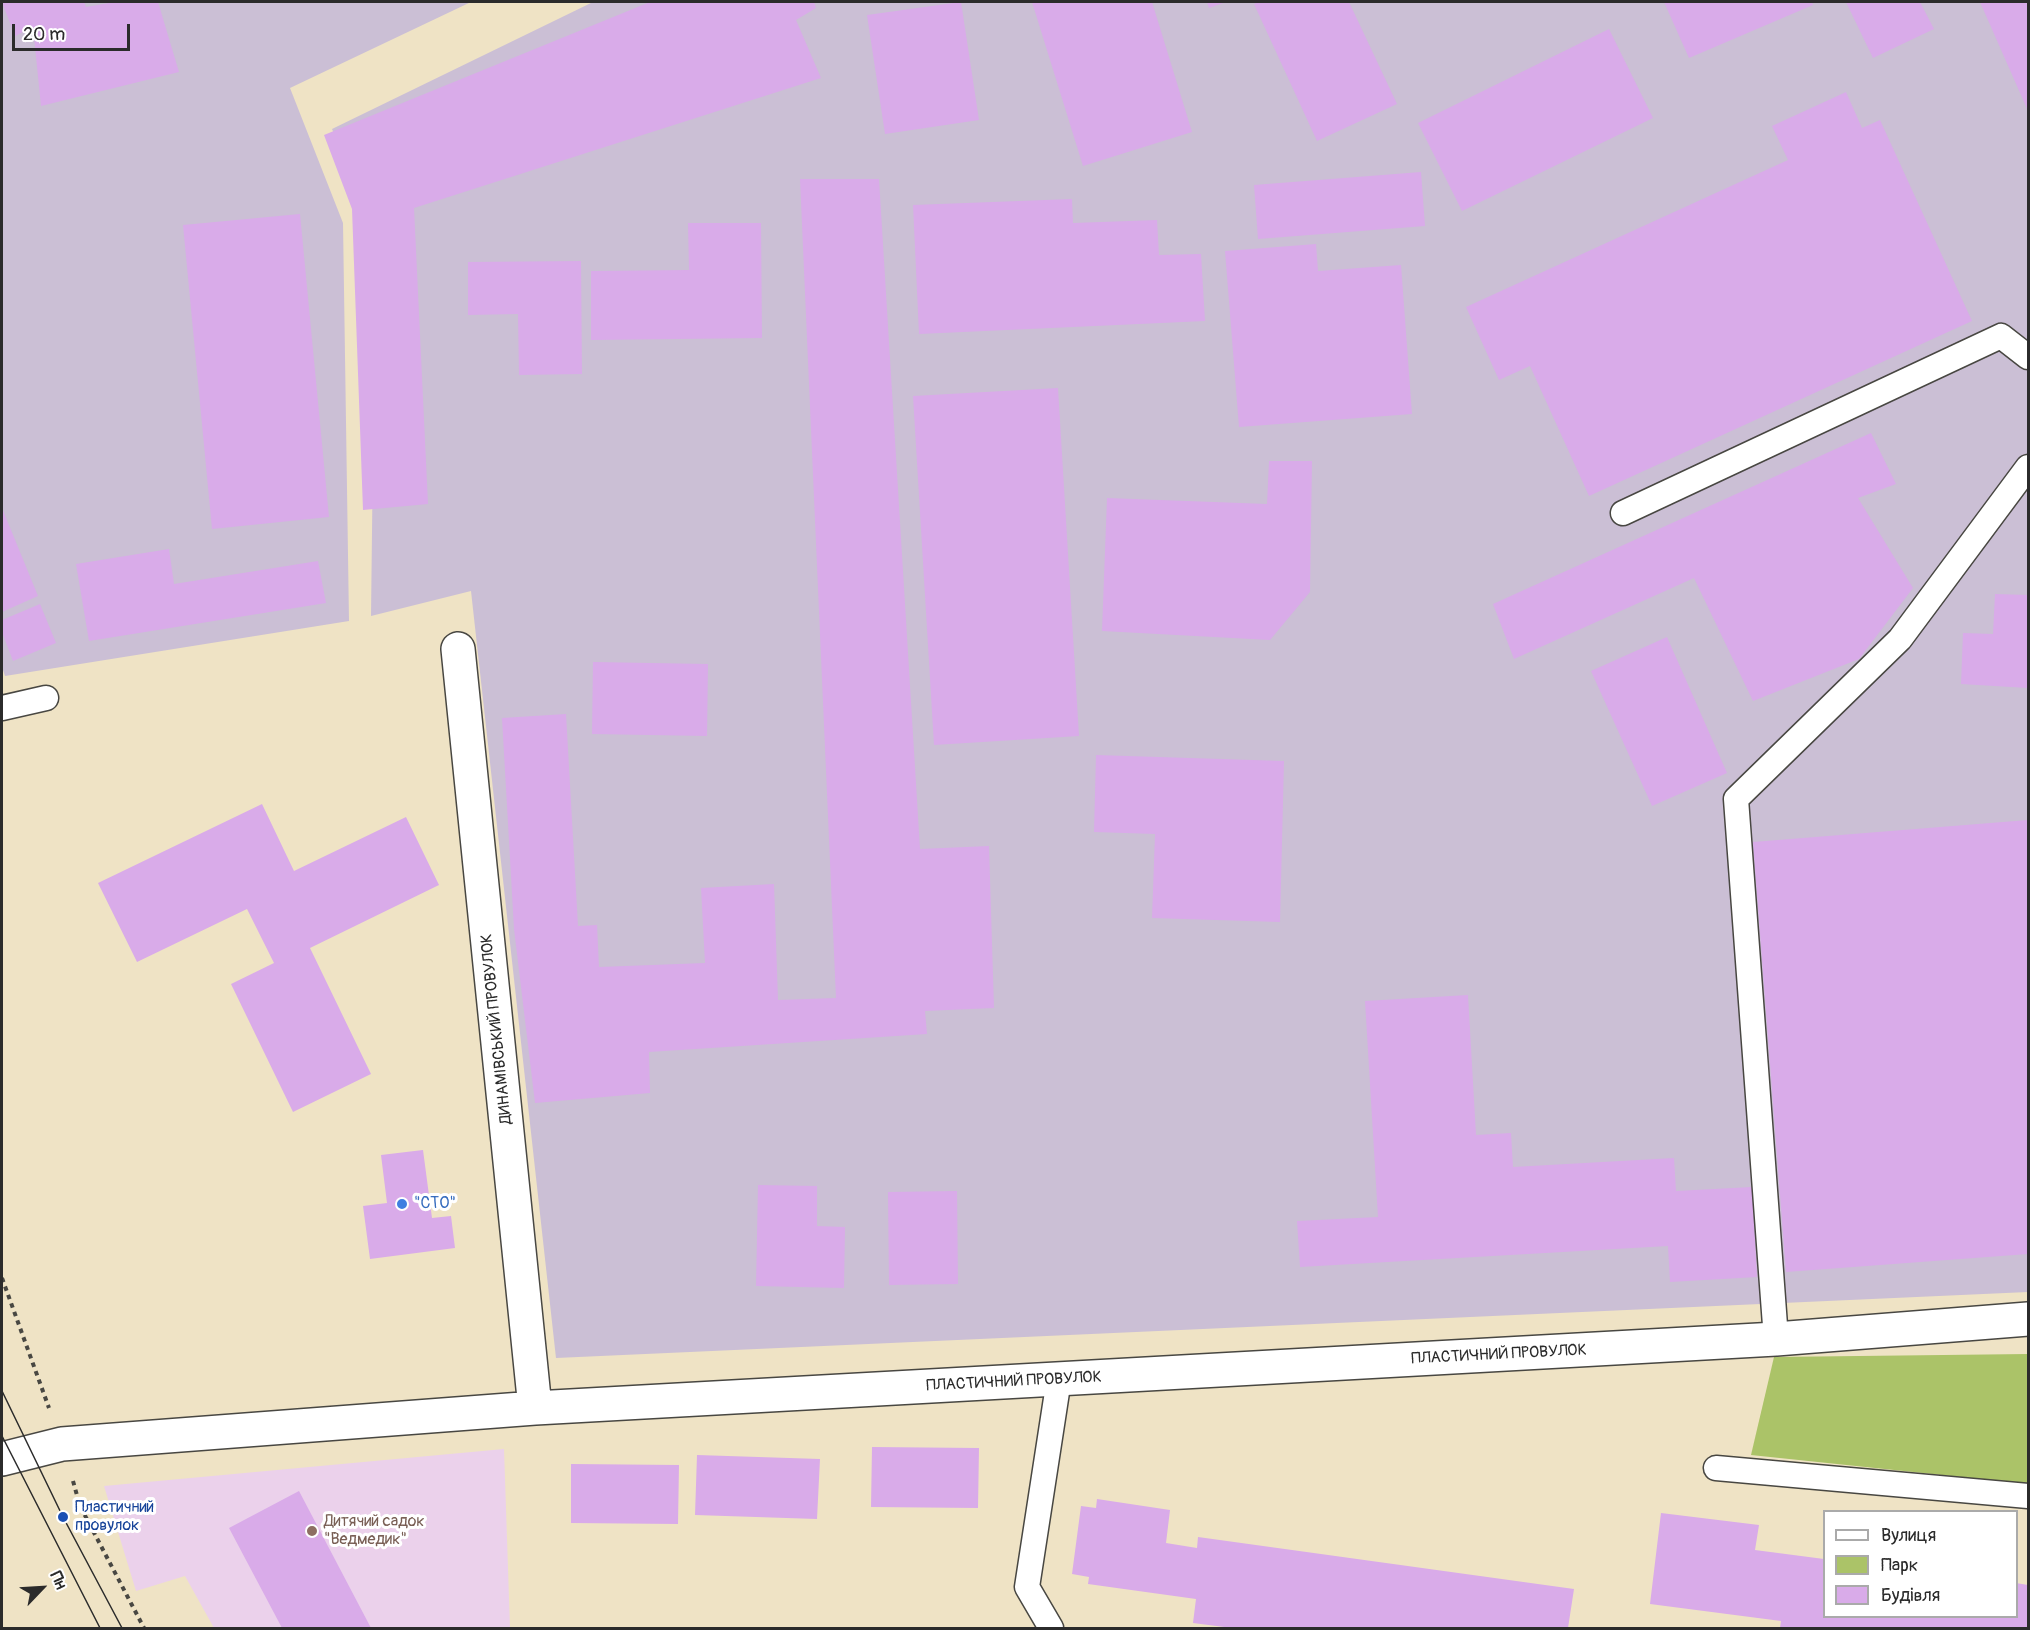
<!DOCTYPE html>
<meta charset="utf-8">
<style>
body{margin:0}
#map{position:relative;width:2030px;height:1630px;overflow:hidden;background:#efe3c5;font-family:Pangolin,sans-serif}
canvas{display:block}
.frame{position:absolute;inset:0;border:3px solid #2b2b2b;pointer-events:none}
.legend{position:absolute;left:1823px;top:1510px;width:195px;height:108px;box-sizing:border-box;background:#fff;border:2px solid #aaa;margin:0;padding:8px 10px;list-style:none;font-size:18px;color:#2b2b2b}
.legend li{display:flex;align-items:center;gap:12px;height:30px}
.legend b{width:30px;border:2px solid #aaa}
.north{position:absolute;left:12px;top:1558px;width:60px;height:60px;-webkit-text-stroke:4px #fff;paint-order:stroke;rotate:65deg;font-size:16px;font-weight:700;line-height:24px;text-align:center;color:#2b2b2b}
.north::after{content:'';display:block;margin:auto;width:21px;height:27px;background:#2b2b2b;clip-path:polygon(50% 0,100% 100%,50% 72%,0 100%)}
.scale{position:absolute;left:12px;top:24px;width:118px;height:27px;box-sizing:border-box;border:3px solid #2b2b2b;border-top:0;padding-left:8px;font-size:18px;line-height:21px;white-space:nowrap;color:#2b2b2b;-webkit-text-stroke:4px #fff;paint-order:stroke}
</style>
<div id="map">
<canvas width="2030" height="1630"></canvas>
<div class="frame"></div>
<ul class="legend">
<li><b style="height:8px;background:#fff"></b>Вулиця</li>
<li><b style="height:16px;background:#abc368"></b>Парк</li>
<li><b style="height:16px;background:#d9abe9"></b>Будівля</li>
</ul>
<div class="north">Пн</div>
<div class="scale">20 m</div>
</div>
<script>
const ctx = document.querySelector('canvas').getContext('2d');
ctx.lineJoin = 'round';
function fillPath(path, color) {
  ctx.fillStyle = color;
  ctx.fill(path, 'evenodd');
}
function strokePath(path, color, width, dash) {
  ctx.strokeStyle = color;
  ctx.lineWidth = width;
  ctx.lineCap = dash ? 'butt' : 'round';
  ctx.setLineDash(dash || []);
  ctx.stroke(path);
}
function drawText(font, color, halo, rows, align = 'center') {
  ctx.font = font + ' Pangolin,sans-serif';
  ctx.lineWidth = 6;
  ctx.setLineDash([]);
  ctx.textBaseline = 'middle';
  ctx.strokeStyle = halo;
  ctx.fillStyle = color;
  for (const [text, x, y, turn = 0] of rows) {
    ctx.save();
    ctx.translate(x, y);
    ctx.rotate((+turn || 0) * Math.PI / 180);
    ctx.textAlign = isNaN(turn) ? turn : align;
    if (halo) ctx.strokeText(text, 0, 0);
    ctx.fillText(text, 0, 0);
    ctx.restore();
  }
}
const built = new Path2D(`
 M504,1449L510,1628H214L185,1576L136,1591L104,1486Z`);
const industrial = new Path2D(`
 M2,2H471L290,88L343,223L349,621L5,676L2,667Z
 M593,2H2028V1292L556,1358L471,591L371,616L374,364L360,193L332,129Z`);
const green = new Path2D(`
 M2028,1354V1484L1751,1455L1774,1357Z`);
const building = new Path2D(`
 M2,2H84L86,7L115,2H158L179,72L41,106L33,27L15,36Z
 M650,2H814L816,8L796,20L821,78L414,208L428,504L363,510L352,209L324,135Z
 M961,2L979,120L885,134L867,15Z
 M1032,2H1152L1192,132L1083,166Z
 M1207,2H1226L1209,8Z
 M1259,2H1349L1397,104L1317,141L1254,4Z
 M1664,2H1812L1813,5L1689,58Z
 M1846,2H1920L1934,29L1873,58Z
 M1980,2H2028V111Z
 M1609,29L1653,118L1462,211L1418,123Z
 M1846,92L1862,128L1880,120L1972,321L1589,496L1530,366L1499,380L1466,307L1788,160L1772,126Z
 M1421,172L1425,226L1258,239L1254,185Z
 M800,179H879L920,849L989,846L994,1008L925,1011L927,1034L649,1052L650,1093L535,1103L514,929L502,718L566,714L578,926L597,925L599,967L705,963L701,888L774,884L778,1000L836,998Z
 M1072,199L1073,223L1157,220L1159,255L1201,254L1205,321L919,334L913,205Z
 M300,214L329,517L212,529L183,225Z
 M688,223H761L762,338L591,340V271L689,270Z
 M1316,244L1318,271L1401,265L1412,414L1239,427L1225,251Z
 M581,261L582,374L519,375L518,314L468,315V262Z
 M1058,388L1079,736L934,745L913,396Z
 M1871,433L1896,484L1858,498L1913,588L1859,659L1753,701L1694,578L1514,659L1493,604Z
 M1269,461H1312L1310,592L1270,640L1102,631L1107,498L1267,504Z
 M2,508L38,596L2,612Z
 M169,549L174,584L318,561L326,603L89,641L76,564Z
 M1995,594L2028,595V688L1961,684L1963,633L1993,634Z
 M40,604L56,643L13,661L2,632V620Z
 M1667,637L1727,773L1652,806L1591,671Z
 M593,662L708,664L707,736L592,734Z
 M1096,755L1284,761L1280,922L1152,918L1155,834L1094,832Z
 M262,804L294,871L406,817L439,885L310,948L371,1074L293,1112L231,984L274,963L247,909L137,962L98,883Z
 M2028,820V1254L1786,1272L1753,842Z
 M1468,995L1476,1135L1511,1133L1513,1167L1674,1158L1676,1191L1752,1187L1757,1277L1670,1282L1668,1246L1300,1267L1297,1221L1378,1217L1365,1001Z
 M423,1150L432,1218L451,1216L455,1248L370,1259L363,1206L387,1203L381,1155Z
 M758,1185L817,1186V1226L845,1227L844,1288L756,1286Z
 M957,1191L958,1284L889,1285L888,1192Z
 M872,1447L979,1448L978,1508L871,1507Z
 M697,1455L820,1459L817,1519L695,1515Z
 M571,1464L679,1465L678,1524L571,1523Z
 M299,1491L371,1628H282L229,1528Z
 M1097,1499L1170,1510L1166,1543L1197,1548L1198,1537L1574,1589L1568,1628H1232L1193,1623L1196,1599L1088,1584L1089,1577L1072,1574L1081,1506L1096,1508Z
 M1661,1513L1759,1525L1755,1550L1824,1559V1616H2016V1583L2028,1585V1628H1780L1781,1621L1650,1604Z`);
const path = new Path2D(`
 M2,1278L49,1408
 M73,1481L80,1506L144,1628`);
const service = new Path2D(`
 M1623,513L2001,336L2028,357
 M2,708L46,698
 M1776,1339L1736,799L1900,639L2028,467
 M1716,1468L2028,1496
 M1051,1628L1027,1587L1059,1379`);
const minor = new Path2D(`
 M458,649L535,1408
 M2,1459L62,1444L535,1408L1776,1339L2028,1319`);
const tram = new Path2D(`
 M2,1391L63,1517L122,1628
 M2,1436L100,1628`);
const markers = [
 [402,1204,6,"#3f7fe0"],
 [63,1517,6,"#1a4fb4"],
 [312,1531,6,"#8d6e63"]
];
const streetNames = [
 ["ДИНАМІВСЬКИЙ ПРОВУЛОК",497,1029,-96],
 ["ПЛАСТИЧНИЙ ПРОВУЛОК",1499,1355,-3],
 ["ПЛАСТИЧНИЙ ПРОВУЛОК",1014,1382,-3]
];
const shopNames = [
 ["\"СТО\"",414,1204]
];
const transitNames = [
 ["Пластичний",75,1508],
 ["провулок",75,1526]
];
const educationNames = [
 ["Дитячий садок",324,1522],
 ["\"Ведмедик\"",324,1540]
];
fillPath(built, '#ebd1eb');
fillPath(industrial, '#cbbfd5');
fillPath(green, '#abc368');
fillPath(building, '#d9abe9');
strokePath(service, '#484742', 27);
strokePath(minor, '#484742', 36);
strokePath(path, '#484742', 4, [4.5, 4.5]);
strokePath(service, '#fff', 24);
strokePath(minor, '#fff', 33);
strokePath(tram, '#2b2b2b', 1.5);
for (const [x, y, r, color] of markers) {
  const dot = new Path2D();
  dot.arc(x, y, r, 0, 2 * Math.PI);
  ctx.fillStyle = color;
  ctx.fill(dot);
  strokePath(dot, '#fff', 2);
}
drawText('16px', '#2b2b2b', '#fff', streetNames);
drawText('16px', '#366cbe', '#fff', shopNames, 'left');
drawText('16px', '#164399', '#fff', transitNames, 'left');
drawText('16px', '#785e54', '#fff', educationNames, 'left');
</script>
